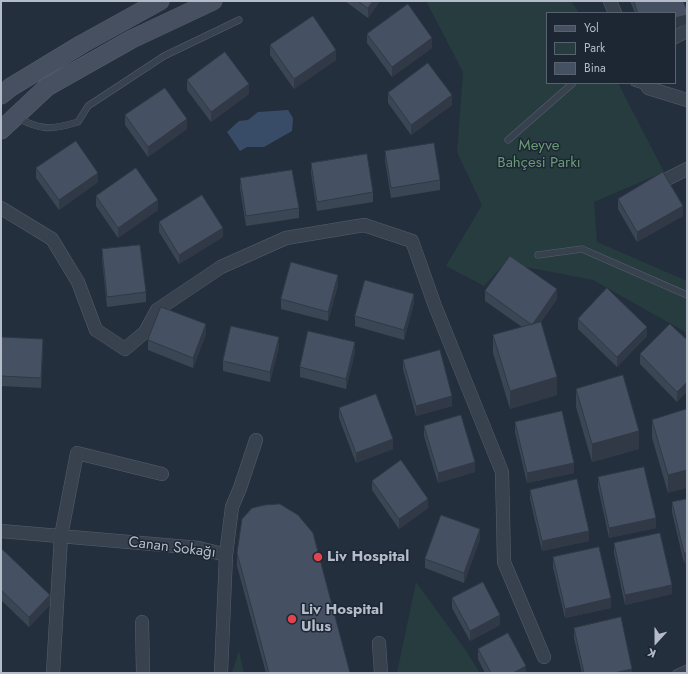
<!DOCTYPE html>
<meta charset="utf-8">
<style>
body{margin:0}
#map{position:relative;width:688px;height:674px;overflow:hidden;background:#242f3e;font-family:Jost,sans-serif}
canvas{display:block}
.frame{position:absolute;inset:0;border:2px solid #b4bcc9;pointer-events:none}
.legend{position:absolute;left:546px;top:12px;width:130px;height:72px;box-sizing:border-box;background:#1d2633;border:1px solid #59626f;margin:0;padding:5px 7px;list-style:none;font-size:12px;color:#b4bcc9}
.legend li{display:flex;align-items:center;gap:8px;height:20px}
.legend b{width:20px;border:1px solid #59626f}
.north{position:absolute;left:636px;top:622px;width:40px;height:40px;-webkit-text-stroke:3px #1d2633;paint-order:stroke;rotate:201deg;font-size:11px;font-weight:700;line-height:16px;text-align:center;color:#b4bcc9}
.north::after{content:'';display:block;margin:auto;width:14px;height:18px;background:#b4bcc9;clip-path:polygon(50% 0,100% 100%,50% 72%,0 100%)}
</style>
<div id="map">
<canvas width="688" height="674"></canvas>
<div class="frame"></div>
<ul class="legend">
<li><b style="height:5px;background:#465061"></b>Yol</li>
<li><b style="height:11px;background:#263c3f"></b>Park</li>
<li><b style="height:11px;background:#455162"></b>Bina</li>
</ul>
<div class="north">K</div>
</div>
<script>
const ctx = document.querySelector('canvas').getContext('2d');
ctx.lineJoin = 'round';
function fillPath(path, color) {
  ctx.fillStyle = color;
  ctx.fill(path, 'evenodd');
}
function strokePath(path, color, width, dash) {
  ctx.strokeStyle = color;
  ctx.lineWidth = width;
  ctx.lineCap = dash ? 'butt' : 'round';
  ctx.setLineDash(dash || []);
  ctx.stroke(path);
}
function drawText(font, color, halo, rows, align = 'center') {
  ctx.font = font + ' Jost,sans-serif';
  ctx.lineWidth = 3;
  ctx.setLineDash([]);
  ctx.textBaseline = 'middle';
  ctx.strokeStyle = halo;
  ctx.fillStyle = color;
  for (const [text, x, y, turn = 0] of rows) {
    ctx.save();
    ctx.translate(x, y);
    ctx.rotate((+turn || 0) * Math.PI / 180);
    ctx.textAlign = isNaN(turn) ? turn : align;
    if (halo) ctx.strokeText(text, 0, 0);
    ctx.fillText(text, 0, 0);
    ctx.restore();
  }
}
const green = new Path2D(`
 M426,1H571L579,13H547V83H618L664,172L594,202L597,242L687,281V333L593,280L505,263L484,286L446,266L482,205L457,152L463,72Z
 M416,582L464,648L480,673H397Z
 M239,651L244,673H232Z`);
const water = new Path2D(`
 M288,110L293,118L292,131L264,147H247L240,151L227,132L239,121L248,120L258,112Z`);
const lane = new Path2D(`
 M634,83L646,87
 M16,117C42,131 51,130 78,122L88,106L164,56L239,20
 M508,140L573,83
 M538,255L582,249L687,295
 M676,673L687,668`);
const street = new Path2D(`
 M610,1L615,13
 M675,37L687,31
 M646,83L648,88L687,100
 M663,181L687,169
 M1,208L52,239L78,282L96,330L125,349L145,332L157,310L221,267L286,238L364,225L412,241L435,306L502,472L504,562L544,657
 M1,531L199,548L226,555L221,673
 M226,555L232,507L240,488L256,440
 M142,622L143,673
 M379,643L381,673
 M53,673L61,536L77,453L162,474`);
const secondary = new Path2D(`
 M1,95L11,87L82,44L160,1
 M1,130L47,87L132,39L213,1`);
const wall = new Path2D(`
 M345,1H380L368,18Z
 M630,1H683L687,24L675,28V13H635Z
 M367,34L432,48L392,77L367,43Z
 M270,45L336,60L294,89L270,55Z
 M187,80L249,94L211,122L187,90Z
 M388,93L452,105L411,135L388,103Z
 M125,115L187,129L148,157L125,125Z
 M385,151L440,180V190L391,198L385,161Z
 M311,163L373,192V202L317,211L311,173Z
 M36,168L98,182L59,210L36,178Z
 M240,178L299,208V218L246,226L240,188Z
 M96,196L158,210L118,238L96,206Z
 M618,199L683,216L637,242L618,209Z
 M159,222L223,237L179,264L159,232Z
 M102,249L146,292V302L107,307L102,259Z
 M338,285L328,321L281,309V299Z
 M485,291L557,299L541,322L557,395L510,409L493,353V335L522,327L485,301Z
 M414,303L404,340L355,326V316Z
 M578,319L647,336L617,367L578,329Z
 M206,334L193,368L148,350V340Z
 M1,337L43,349L41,388L1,386Z
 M687,340L677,402L640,364V354Z
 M279,347L270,382L223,371V361Z
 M355,352L346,389L300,377V367Z
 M403,360L452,406L416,416L403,369Z
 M576,389L639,449L592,462L576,407Z
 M339,408L393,449L356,463L339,418Z
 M687,409L668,493L652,438V420Z
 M515,422L574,473L527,483L515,432Z
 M424,426L475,472L438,483L424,436Z
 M598,477L656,528L609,538L598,487Z
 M372,481L428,508L399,529L372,490Z
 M530,490L589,541L542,551L530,499Z
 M687,499V563H684L672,512V502Z
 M480,539L464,583L425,568V559Z
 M614,543L672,594L625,605L614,553Z
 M1,548L50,605L29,627L1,600Z
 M237,553L350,673H266L237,566Z
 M553,557L611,608L565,618L553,567Z
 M452,598L500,625L470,641L452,608Z
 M574,628L632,673H582L574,638Z
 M478,649L526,673H485L478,659Z`);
const shadedWall = new Path2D(`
 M373,1H380L368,18V8Z
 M687,15V24L675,28V18Z
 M432,38V48L392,77V67Z
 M336,50V60L294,89V79Z
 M249,84V94L211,122V112Z
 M452,95V105L411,135V125Z
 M187,119V129L148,157V147Z
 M98,173V182L59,210V200Z
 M158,200V210L118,238V228Z
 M683,206V216L637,242V232Z
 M223,228V237L179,264V255Z
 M338,275V285L328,321V312Z
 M557,289V299L532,334V325Z
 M414,294V303L404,340V330Z
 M206,324V334L193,368V358Z
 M647,327V336L617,367V357Z
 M279,337V347L270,382V372Z
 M43,339V349L41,388V378Z
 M355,342V352L346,389V379Z
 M557,377V395L510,409V391Z
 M687,382V392L677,402V392Z
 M452,396V406L416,416V406Z
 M639,431V449L592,462V444Z
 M393,439V449L356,463V453Z
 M475,462V472L438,483V473Z
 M574,463V473L527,483V473Z
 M687,470V488L668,493V475Z
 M428,499V508L399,529V519Z
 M656,518V528L609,538V528Z
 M480,529V539L464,583V573Z
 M589,531V541L542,551V541Z
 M684,553H687V563H684Z
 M672,585V594L625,605V595Z
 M50,595V605L29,627V617Z
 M611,598V608L565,618V609Z
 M500,615V625L470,641V631Z
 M526,666V673H513Z
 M632,669V673H614Z`);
const building = new Path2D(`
 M358,1H373L368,8Z
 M634,1H683L687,10V15L675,18V13H638Z
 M408,4L432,38L392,67L367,34Z
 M313,16L336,50L294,79L270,45Z
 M225,52L249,84L211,112L187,80Z
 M428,63L452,95L411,125L388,93Z
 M165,88L187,119L148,147L125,115Z
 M76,141L98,173L59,200L36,168Z
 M434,143L440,180L391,188L385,151Z
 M367,154L373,192L317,202L311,163Z
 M136,168L158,200L118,228L96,196Z
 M292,170L299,208L246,216L240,178Z
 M663,172L683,206L637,232L618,199Z
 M202,195L223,228L179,255L159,222Z
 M140,245L146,292L107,297L102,249Z
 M510,256L557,289L532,325L485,291Z
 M291,262L338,275L328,312L281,299Z
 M365,280L414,294L404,330L355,316Z
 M607,288L647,327L617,357L578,319Z
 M161,307L206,324L193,358L148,340Z
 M541,322L557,377L510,391L493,335Z
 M670,324L687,340V382L677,392L640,354Z
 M231,326L279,337L270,372L223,361Z
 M308,331L355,342L346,379L300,367Z
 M1,337L43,339L41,378L1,376Z
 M440,350L452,396L416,406L403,360Z
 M623,375L639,431L592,444L576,389Z
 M376,394L393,439L356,453L339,408Z
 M687,409V470L668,475L652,420Z
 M562,411L574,463L527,473L515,422Z
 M461,415L475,462L438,473L424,426Z
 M401,460L428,499L399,519L372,481Z
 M644,467L656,518L609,528L598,477Z
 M577,479L589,531L542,541L530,490Z
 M687,499V553H684L672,502Z
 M280,504L298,515L313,533L350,673H269L237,553L242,519L252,508L265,505Z
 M441,515L480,529L464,573L425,559Z
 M660,533L672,585L625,595L614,543Z
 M599,547L611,598L565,609L553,557Z
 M1,548L50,595L29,617L1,590Z
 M483,582L500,615L470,631L452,598Z
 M621,617L632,669L614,673H584L574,628Z
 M508,633L526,666L513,673H491L478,649Z`);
const markers = [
 [318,557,5,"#e0444e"],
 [292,619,5,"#e0444e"]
];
const parkNames = [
 ["Meyve",539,146],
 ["Bahçesi Parkı",539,163]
];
const streetNames = [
 ["Canan Sokağı",172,548,7]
];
const poiNames = [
 ["Liv Hospital",327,557],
 ["Liv Hospital",301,610],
 ["Ulus",301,627]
];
fillPath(green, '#263c3f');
fillPath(water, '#394c67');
strokePath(lane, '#565f6c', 7);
strokePath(street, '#565f6c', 14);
strokePath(secondary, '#565f6c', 19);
strokePath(lane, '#38414e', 6);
strokePath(street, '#38414e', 13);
strokePath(secondary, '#465061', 18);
fillPath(wall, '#3b4654');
fillPath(shadedWall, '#303945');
fillPath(building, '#455162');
strokePath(building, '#303945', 1);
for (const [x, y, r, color] of markers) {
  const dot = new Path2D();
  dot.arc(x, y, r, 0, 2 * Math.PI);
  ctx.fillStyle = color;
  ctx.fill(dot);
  strokePath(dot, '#1d2633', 1.5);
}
drawText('15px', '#6b9a76', '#1d2633', parkNames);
drawText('15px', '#b4bcc9', '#1d2633', streetNames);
drawText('bold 15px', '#b4bcc9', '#1d2633', poiNames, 'left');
</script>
